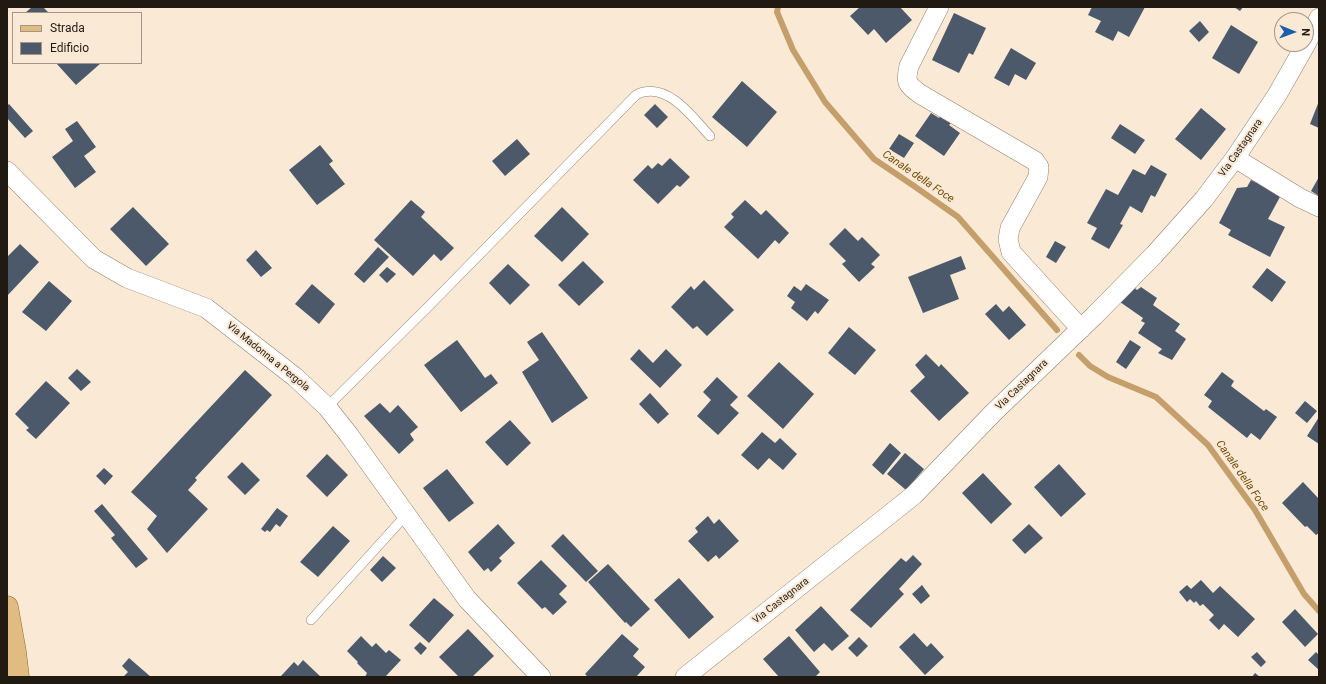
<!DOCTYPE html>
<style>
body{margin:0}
#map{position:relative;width:1326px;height:684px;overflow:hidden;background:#fae9d4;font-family:Roboto,sans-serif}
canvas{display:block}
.frame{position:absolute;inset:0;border:8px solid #201a12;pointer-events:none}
.legend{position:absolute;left:12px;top:12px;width:130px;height:52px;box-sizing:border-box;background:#fae9d4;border:1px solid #a39686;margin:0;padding:5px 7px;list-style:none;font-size:12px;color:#201a12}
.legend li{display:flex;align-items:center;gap:8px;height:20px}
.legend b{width:20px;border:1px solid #a39686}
.north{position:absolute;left:1274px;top:12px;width:40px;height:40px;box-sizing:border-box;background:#fae9d4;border:1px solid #a39686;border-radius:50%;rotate:91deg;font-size:11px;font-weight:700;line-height:16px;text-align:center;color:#201a12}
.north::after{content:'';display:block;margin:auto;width:14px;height:18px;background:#1c5dae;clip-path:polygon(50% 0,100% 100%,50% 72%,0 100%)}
</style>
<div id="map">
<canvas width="1326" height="684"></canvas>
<div class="frame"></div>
<ul class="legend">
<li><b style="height:5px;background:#e0bc82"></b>Strada</li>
<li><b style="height:11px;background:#4c596b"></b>Edificio</li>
</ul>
<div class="north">N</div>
</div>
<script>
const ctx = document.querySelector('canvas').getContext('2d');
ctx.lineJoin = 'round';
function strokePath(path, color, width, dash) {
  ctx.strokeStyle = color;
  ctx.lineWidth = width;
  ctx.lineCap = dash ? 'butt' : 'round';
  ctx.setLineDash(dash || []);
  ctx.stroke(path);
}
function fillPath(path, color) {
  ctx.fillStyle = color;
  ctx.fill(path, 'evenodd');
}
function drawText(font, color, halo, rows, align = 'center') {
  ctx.font = font + ' Roboto,sans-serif';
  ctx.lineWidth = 4;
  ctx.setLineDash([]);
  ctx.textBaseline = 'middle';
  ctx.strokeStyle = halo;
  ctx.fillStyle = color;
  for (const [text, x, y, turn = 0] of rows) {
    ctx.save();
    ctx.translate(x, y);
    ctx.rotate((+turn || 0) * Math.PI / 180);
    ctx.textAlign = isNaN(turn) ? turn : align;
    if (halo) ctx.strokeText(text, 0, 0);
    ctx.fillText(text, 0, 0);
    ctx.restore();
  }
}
const stream = new Path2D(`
 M778,7L777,12L793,50L825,102L874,159L914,186L958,217L1057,330
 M1079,355L1090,366L1108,377L1156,397L1208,445L1255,510L1304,594L1319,611`);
const building = new Path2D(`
 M32,7H43L49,13H25Z
 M860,7H900L912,20L886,43L874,29L868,35L850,16Z
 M1092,7H1145L1129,37L1118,31L1113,41L1095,32L1101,21L1088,15Z
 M1234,7H1243L1240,11Z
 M954,13L986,28L973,55L969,53L959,73L932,60Z
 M1200,21L1209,32L1199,42L1189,31Z
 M1231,25L1258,42L1239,74L1212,58Z
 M1011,48L1036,63L1026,80L1015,74L1009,86L994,78Z
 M56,63H101L76,85Z
 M742,81L777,112L747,147L712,117Z
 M1319,101V128L1310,124Z
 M9,104L33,131L25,138L7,118V106Z
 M655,104L668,117L657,128L644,115Z
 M1201,108L1226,129L1201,160L1175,139Z
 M931,113L939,118L941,115L952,122L949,125L960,133L944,156L915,136Z
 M77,121L96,147L84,156L96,172L75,188L52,157L73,141L65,129Z
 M1120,124L1145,140L1135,154L1111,138Z
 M899,134L914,143L904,158L889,149Z
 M517,139L530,154L505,176L492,161Z
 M320,145L333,161L329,164L345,184L317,205L289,170Z
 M670,158L690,177L680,187L677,185L658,204L633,180L648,165L652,169L658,163L662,166Z
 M1151,165L1167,174L1155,197L1151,195L1142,213L1130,206L1120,224L1123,225L1109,249L1091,239L1097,228L1087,223L1106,189L1118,195L1133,169L1145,175Z
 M1319,177V196L1311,191Z
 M1251,180L1281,195L1268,219L1285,227L1270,257L1228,235L1231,230L1219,223L1237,188L1247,187Z
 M411,200L425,212L421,217L454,248L441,261L434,254L413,276L374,240Z
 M745,200L761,215L766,210L789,233L779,244L775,240L758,259L724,227L734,217L731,214Z
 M133,207L169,244L146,266L110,229Z
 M562,207L589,234L562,262L534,236Z
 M845,228L858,241L862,237L880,255L871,264L875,267L859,282L842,264L846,261L829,244Z
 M1055,241L1066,247L1056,263L1046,257Z
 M20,244L39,262L7,296V257Z
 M378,247L389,257L364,283L354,274Z
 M256,250L272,268L261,277L246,260Z
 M961,256L966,269L950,275L959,299L923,313L908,277Z
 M583,261L604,282L579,306L558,285Z
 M508,264L530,285L510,305L489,283Z
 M387,267L396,274L387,283L379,275Z
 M1267,268L1286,282L1272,302L1252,287Z
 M704,280L734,310L707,336L697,326L693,329L671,307L691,286L694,290Z
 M49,281L72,301L46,331L22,312Z
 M312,284L335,304L319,324L295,304Z
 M806,284L829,300L818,314L815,311L807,321L791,308L795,302L787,296L794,286L801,291Z
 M1134,287L1137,290L1141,287L1157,298L1153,305L1180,324L1175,331L1186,339L1172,360L1158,353L1162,349L1138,333L1145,323L1141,321L1143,318L1120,302Z
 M996,304L1003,312L1009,306L1026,325L1009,340L985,314Z
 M849,327L876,350L855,375L828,353Z
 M542,332L588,398L552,423L522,372L539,360L527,342Z
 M457,340L485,378L491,374L498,383L461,412L424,365Z
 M1130,340L1141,347L1126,369L1116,362Z
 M639,349L653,363L666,349L682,365L660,388L630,359Z
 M926,354L939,367L941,364L969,393L939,421L910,391L925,377L915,365Z
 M779,362L814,394L783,429L747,396Z
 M77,369L91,382L81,391L68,378Z
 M245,370L272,395L195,478L197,480L188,490L208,509L167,553L147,529L157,516L131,492Z
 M1222,372L1234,381L1231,386L1264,411L1266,409L1277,417L1260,440L1251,433L1247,438L1208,407L1212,401L1204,395Z
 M717,377L738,397L730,405L739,413L718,435L697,416L711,400L703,392Z
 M46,381L70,403L36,439L26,430L29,428L15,414Z
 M650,393L669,414L658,424L639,404Z
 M1305,401L1317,411L1307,423L1295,413Z
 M380,403L390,413L398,405L418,427L410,434L414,440L399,454L364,416Z
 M1319,417V444L1307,436Z
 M510,420L531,443L507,466L485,442Z
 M762,432L775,443L780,438L797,454L783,470L769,458L758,470L741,455Z
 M890,443L901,453L883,475L872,465Z
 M905,453L924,469L906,490L887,474Z
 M327,454L348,475L327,497L306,476Z
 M242,462L260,480L245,495L227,477Z
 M1059,464L1086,494L1061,517L1034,487Z
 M104,468L113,476L105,485L96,476Z
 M447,469L474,503L449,522L423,488Z
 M983,473L1012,504L991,524L962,493Z
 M1303,482L1319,499V533L1316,535L1307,526L1305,527L1282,503Z
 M102,504L148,559L136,568L111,538L115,535L94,511Z
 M277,508L288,516L280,527L276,524L270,532L267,530L265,532L261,529Z
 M708,516L714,524L719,519L739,541L719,559L716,555L708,562L688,541L698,532L695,528Z
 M498,524L515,543L499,558L502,561L491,572L488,568L484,571L468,552Z
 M1029,524L1043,538L1025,554L1012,540Z
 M333,526L350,541L318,577L300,562Z
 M563,534L598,571L586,582L551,546Z
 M913,555L922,564L899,589L904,594L871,628L850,610L901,558L906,562Z
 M383,556L396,568L382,582L370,570Z
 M541,560L567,586L559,594L567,602L553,615L545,607L542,609L517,583Z
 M608,564L650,609L631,627L626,622L625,623L588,582Z
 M679,578L714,617L689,639L654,600Z
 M1201,580L1213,593L1220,586L1255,619L1238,637L1224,624L1219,630L1209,620L1214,615L1203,604L1200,606L1196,601L1194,603L1190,599L1187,602L1179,592L1187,585L1191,589Z
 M922,585L930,596L921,604L912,594Z
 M434,598L454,615L429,643L409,625Z
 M821,606L849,636L832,651L824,643L814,652L795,630Z
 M1295,609L1318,634L1305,647L1282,622Z
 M468,629L494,656L472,677H459L439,657Z
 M914,633L927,647L931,643L944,657L925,675L899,647Z
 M622,634L639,649L633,656L645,667L636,677H588L585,674Z
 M361,636L372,647L376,643L386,653L389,650L401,660L385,677H365L367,673L357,663L358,662L347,651Z
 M789,636L820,672L815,677H779L763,659Z
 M859,637L868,646L857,657L848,648Z
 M420,642L427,648L421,655L414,648Z
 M1257,652L1266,662L1261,667L1251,657Z
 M1316,652L1319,655V670L1308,660Z
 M129,658L151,677H123L128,672L122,666Z
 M303,660L321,677L281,676L294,662L298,666Z
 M1255,673L1260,677H1252Z`);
const service = new Path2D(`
 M327,407L429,306L636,95C638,94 641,92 644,92C671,86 694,119 710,136
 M311,620L407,514`);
const minor = new Path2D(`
 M939,7L909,66C905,83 907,84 920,94L1035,161L1039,167L1038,177L1010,228L1008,239L1011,252L1081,329
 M1306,44L1319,18
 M1235,158L1300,198L1319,207
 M7,171L94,259L127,278L206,308L295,377L327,407L349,435L467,599L541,677
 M685,677L914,495L993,413L1094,316L1154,255L1204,199L1235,158L1277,95L1306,44`);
const primary = new Path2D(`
 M7,607L15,652L18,677`);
const streetNames = [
 ["Via Castagnara",1241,148,-55],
 ["Via Madonna a Pergola",268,357,39],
 ["Via Castagnara",1022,385,-44],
 ["Via Castagnara",781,601,-38]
];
const waterNames = [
 ["Canale della Foce",918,177,34],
 ["Canale della Foce",1242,476,55]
];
strokePath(stream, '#c49f6b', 6);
fillPath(building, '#4c596b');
strokePath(service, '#91826f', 10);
strokePath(minor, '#91826f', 20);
strokePath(primary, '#906724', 23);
strokePath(service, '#fff', 9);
strokePath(minor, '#fff', 19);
strokePath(primary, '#e0bc82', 22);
drawText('10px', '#201a12', '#fae9d4', streetNames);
drawText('italic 11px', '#714d0c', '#fae9d4', waterNames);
</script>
